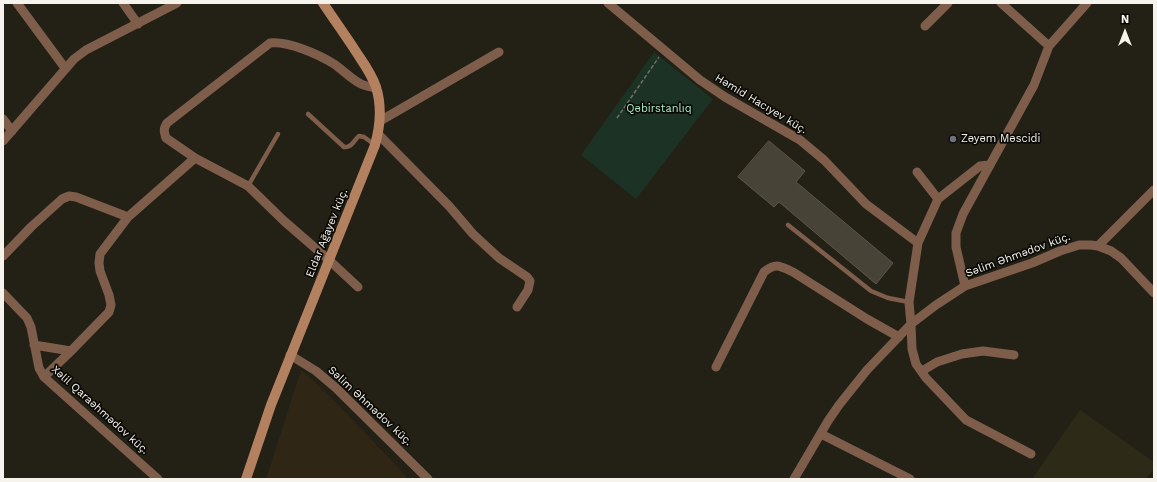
<!DOCTYPE html>
<meta charset="utf-8">
<style>
body{margin:0}
#map{position:relative;width:1157px;height:482px;overflow:hidden;background:#232015;font-family:"Work Sans",sans-serif}
canvas{display:block}
.frame{position:absolute;inset:0;border:4px solid #f5f3ec;pointer-events:none}
.north{position:absolute;left:1105px;top:12px;width:40px;height:40px;-webkit-text-stroke:3px #0b0a06;paint-order:stroke;rotate:0deg;font-size:11px;font-weight:700;line-height:16px;text-align:center;color:#f5f3ec}
.north::after{content:'';display:block;margin:auto;width:14px;height:18px;background:#f5f3ec;clip-path:polygon(50% 0,100% 100%,50% 72%,0 100%)}
</style>
<div id="map">
<canvas width="1157" height="482"></canvas>
<div class="frame"></div>
<div class="north">N</div>
</div>
<script>
const ctx = document.querySelector('canvas').getContext('2d');
ctx.lineJoin = 'round';
function fillPath(path, color) {
  ctx.fillStyle = color;
  ctx.fill(path, 'evenodd');
}
function strokePath(path, color, width, dash) {
  ctx.strokeStyle = color;
  ctx.lineWidth = width;
  ctx.lineCap = dash ? 'butt' : 'round';
  ctx.setLineDash(dash || []);
  ctx.stroke(path);
}
function drawText(font, color, halo, rows, align = 'center') {
  ctx.font = font + ' "Work Sans",sans-serif';
  ctx.lineWidth = 3.5;
  ctx.setLineDash([]);
  ctx.textBaseline = 'middle';
  ctx.strokeStyle = halo;
  ctx.fillStyle = color;
  for (const [text, x, y, turn = 0] of rows) {
    ctx.save();
    ctx.translate(x, y);
    ctx.rotate((+turn || 0) * Math.PI / 180);
    ctx.textAlign = isNaN(turn) ? turn : align;
    if (halo) ctx.strokeText(text, 0, 0);
    ctx.fillText(text, 0, 0);
    ctx.restore();
  }
}
const built = new Path2D(`
 M1080,410L1154,462V469L1146,479H1032Z`);
const industrial = new Path2D(`
 M301,370L326,392L409,479H266Z`);
const green = new Path2D(`
 M654,52L713,99L636,199L581,155Z`);
const building = new Path2D(`
 M769,141L805,171L796,182L893,263L876,284L779,202L774,207L738,177Z`);
const path = new Path2D(`
 M617,118L659,57`);
const lane = new Path2D(`
 M308,114L344,147C352,148 354,140 359,136L364,137L375,145
 M248,186L278,134
 M788,225L871,291L888,298L909,302`);
const street = new Path2D(`
 M17,3L65,68
 M123,3L138,24
 M608,3L700,80L725,97L800,140L824,160L866,204L918,243
 M1001,3L1049,46
 M925,26L948,3
 M3,119L12,131
 M380,121L499,52
 M378,134L449,206L473,234L499,258L527,277L530,281L528,290L517,307
 M3,141L74,59L86,50L177,3
 M990,165L980,166L938,199L918,243L909,302L911,324L912,349L916,364L926,378L966,420L1031,454
 M917,172L938,199
 M1098,246L1154,190
 M3,256L31,227L62,199L69,196L76,197L128,217
 M965,286L956,247V233L963,214L1034,85L1049,46L1087,3
 M358,287L329,260L284,221L248,186L195,158L166,138C164,132 163,129 167,123L270,43C288,41 318,54 334,64C343,70 351,79 361,84C365,86 371,87 376,88
 M3,293L27,318L31,327L39,368L44,377L158,479
 M34,345L71,351L109,312L111,305L109,295L100,271L99,263L100,254L128,217L195,158
 M290,355L316,371L336,388L428,479
 M716,367L764,272C776,262 780,266 793,272L867,319L899,337
 M922,371L937,362L962,354L983,351L1014,355
 M44,377L71,351
 M821,434L910,479
 M794,479L828,421L839,405L867,370L911,324L936,305L965,286L1032,263L1060,251L1079,245H1091L1098,246L1111,251L1121,258L1154,293`);
const secondary = new Path2D(`
 M246,479L271,405L375,145C380,127 382,106 376,87C371,72 361,60 353,47C343,32 333,18 323,3`);
const markers = [
 [953,139,4,"#6b7280"]
];
const streetNames = [
 ["Həmid Hacıyev küç.",761,104,31],
 ["Eldar Ağayev küç.",327,233,-68],
 ["Səlim Əhmədov küç.",1018,255,-20],
 ["Səlim Əhmədov küç.",370,406,43],
 ["Xəlil Qaraəhmədov küç.",100,410,42]
];
const parkNames = [
 ["Qəbirstanlıq",659,109]
];
const poiNames = [
 ["Zəyəm Məscidi",961,139]
];
fillPath(built, '#2e2a18');
fillPath(industrial, '#2f2616');
fillPath(green, '#1b3225');
fillPath(building, '#474437');
strokePath(building, '#5a574a', 1);
strokePath(path, '#716e65', 1.5, [4, 2]);
strokePath(lane, '#7e5e4a', 4.5);
strokePath(street, '#7e5e4a', 9);
strokePath(secondary, '#b38160', 10);
for (const [x, y, r, color] of markers) {
  const dot = new Path2D();
  dot.arc(x, y, r, 0, 2 * Math.PI);
  ctx.fillStyle = color;
  ctx.fill(dot);
  strokePath(dot, '#0b0a06', 1.5);
}
drawText('11px', '#f5f3ec', '#0b0a06', streetNames);
drawText('11px', '#a8eac4', '#0b0a06', parkNames);
drawText('11px', '#f5f3ec', '#0b0a06', poiNames, 'left');
</script>
